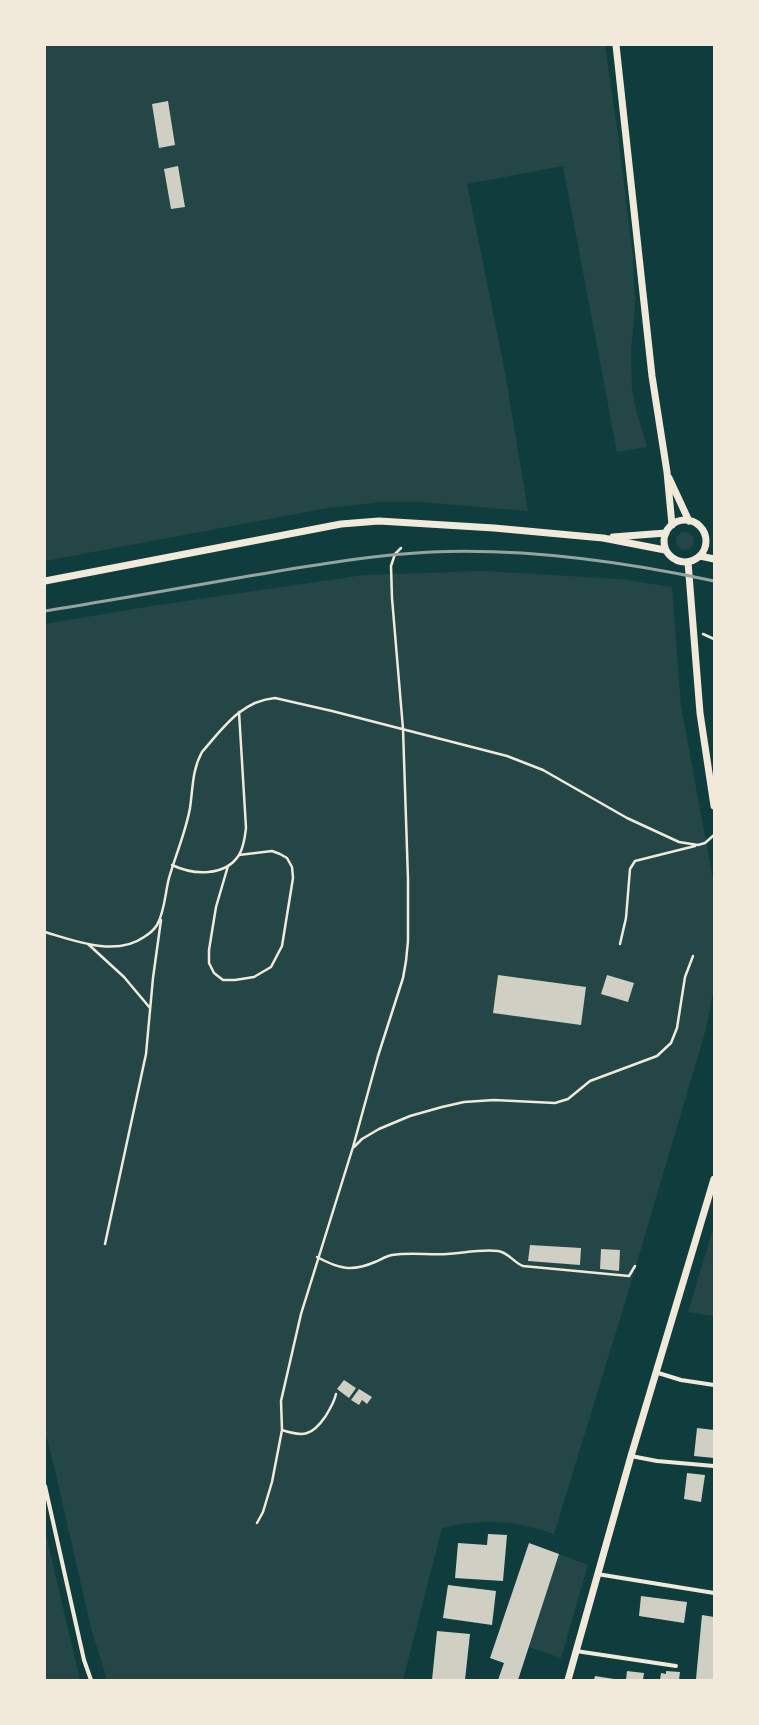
<!DOCTYPE html>
<style>
body{margin:0}
#map{position:relative;width:759px;height:1725px;overflow:hidden;background:#0f3d3e;font-family:"Exo 2",sans-serif}
canvas{display:block}
.frame{position:absolute;inset:0;border:46px solid #f1e9da;pointer-events:none}
</style>
<div id="map">
<canvas width="759" height="1725"></canvas>
<div class="frame"></div>
</div>
<script>
const ctx = document.querySelector('canvas').getContext('2d');
ctx.lineJoin = 'round';
function fillPath(path, color) {
  ctx.fillStyle = color;
  ctx.fill(path, 'evenodd');
}
function strokePath(path, color, width, dash) {
  ctx.strokeStyle = color;
  ctx.lineWidth = width;
  ctx.lineCap = dash ? 'butt' : 'round';
  ctx.setLineDash(dash || []);
  ctx.stroke(path);
}
const green = new Path2D(`
 M45,45H605L618,135L633,257L635,308L631,350L632,389L636,410L647,447L617,452L563,166L467,184L505,372L528,511L419,502H382L328,508L45,561Z
 M676 541a9 9 0 1 1 18 0a9 9 0 1 1-18 0Z
 M483,571L620,579L672,587L681,706L714,885V987L706,1029L627,1296L554,1534C514,1520 483,1518 442,1528L403,1680H107L91,1628L54,1466L45,1432V624L152,606L364,575Z
 M714,1226V1316L688,1312Z
 M45,1530L77,1668L80,1680H45Z
 M559,1554L588,1565L561,1658L529,1647Z`);
const building = new Path2D(`
 M168,101L175,145L159,148L152,104Z
 M178,166L185,207L171,209L164,169Z
 M498,975L586,987L581,1025L493,1013Z
 M607,975L634,983L628,1002L601,994Z
 M530,1245L581,1248L580,1265L528,1261Z
 M601,1249L620,1250L619,1271L600,1269Z
 M344,1380L356,1388L349,1398L337,1389Z
 M359,1389L372,1397L367,1404L362,1400L359,1405L351,1400Z
 M697,1428L714,1430V1458L694,1456Z
 M687,1473L705,1475L701,1502L684,1499Z
 M488,1534L507,1535L503,1581L455,1578L458,1543L487,1545Z
 M529,1543L559,1554L518,1680H498L504,1663L490,1658Z
 M448,1585L496,1591L492,1625L443,1618Z
 M641,1596L687,1602L684,1623L639,1616Z
 M702,1615L714,1617V1680L696,1679Z
 M437,1631L470,1634L465,1680H432Z
 M627,1671L644,1673L643,1680H626Z
 M666,1671L680,1672L679,1680H660L661,1673L666,1674Z
 M595,1676L614,1679V1680H594Z`);
const path = new Path2D(`
 M703,634L714,639
 M172,865C193,875 225,877 239,855C244,847 245,837 246,828L239,712
 M228,866L216,907L209,950V963L214,973L223,980H235L254,977L271,967L282,946L293,878L292,867L287,858L280,854L272,851L239,855
 M45,932C75,941 116,957 144,937C149,934 154,930 157,925C165,911 165,893 169,878C176,854 186,831 190,808C193,788 192,770 202,752C223,728 241,701 275,698L332,711L507,756L543,770L627,818L679,842L698,845L705,843L714,835
 M88,944L124,977L150,1008
 M620,944L626,918L630,869L635,861L695,846
 M354,1147L362,1139L379,1129L410,1116L442,1107L464,1102L494,1100L555,1103L568,1099L590,1081L657,1056L671,1043L677,1028L685,977L693,956
 M105,1244L146,1054L153,978L161,920
 M317,1257C339,1269 352,1272 375,1262C380,1260 386,1256 392,1255C410,1252 428,1255 447,1254C463,1253 482,1249 498,1251C508,1252 514,1263 523,1266L629,1276L635,1266
 M282,1430L281,1401L301,1314L353,1147L378,1056L403,978L406,961L408,941V879L403,729L392,598L391,566L395,554L401,548
 M257,1523L263,1512L272,1482L282,1430C303,1437 312,1436 325,1417C330,1409 334,1403 336,1394`);
const minor = new Path2D(`
 M655,1372L681,1380L714,1385
 M631,1456L657,1461L714,1466
 M45,1486L84,1660L91,1680
 M597,1574L714,1593
 M576,1651L676,1666`);
const tertiary = new Path2D(`
 M616,45L652,376L667,472L672,525
 M669,478L689,521
 M664 541a21 21 0 1 1 42 0a21 21 0 1 1-42 0Z
 M613,537L666,533
 M700,556L714,559
 M688,562L700,713L714,806
 M45,581L341,524L379,521L494,528L603,538L665,550
 M568,1680L631,1456L714,1179`);
const rail = new Path2D(`
 M45,611C113,600 181,588 249,576C310,566 370,555 431,552C526,548 621,561 714,581`);
fillPath(green, '#244646');
fillPath(building, '#cfcfc3');
strokePath(path, '#f1e9da', 2.5);
strokePath(minor, '#f1e9da', 4);
strokePath(tertiary, '#f1e9da', 7);
strokePath(rail, '#97a49c', 3);
</script>
